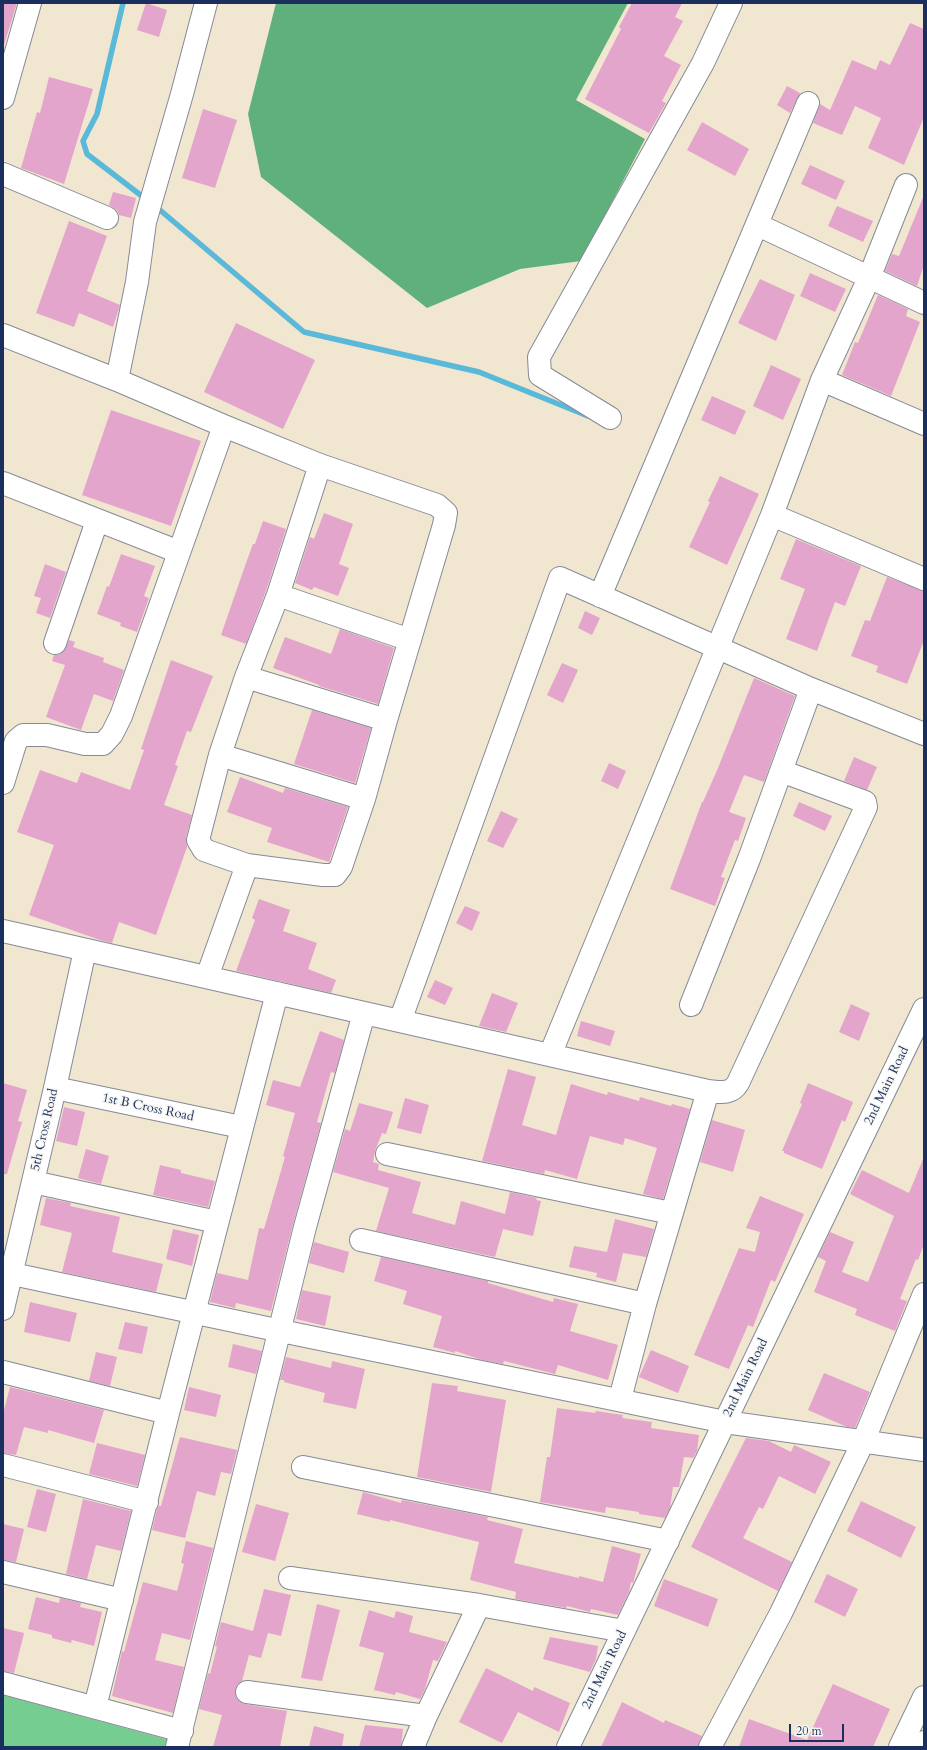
<!DOCTYPE html>
<style>
body{margin:0}
#map{position:relative;width:927px;height:1750px;overflow:hidden;background:#f1e6d0;font-family:Cardo,serif}
canvas{display:block}
.frame{position:absolute;inset:0;border:4px solid #1b2f5e;pointer-events:none}
.scale{position:absolute;left:789px;top:1724px;width:55px;height:18px;box-sizing:border-box;border:2px solid #1b2f5e;border-top:0;padding-left:5px;font-size:12px;line-height:14px;white-space:nowrap;color:#1b2f5e;-webkit-text-stroke:3px #f6f6f2;paint-order:stroke}
</style>
<div id="map">
<canvas width="927" height="1750"></canvas>
<div class="frame"></div>
<div class="scale">20 m</div>
</div>
<script>
const ctx = document.querySelector('canvas').getContext('2d');
ctx.lineJoin = 'round';
function fillPath(path, color) {
  ctx.fillStyle = color;
  ctx.fill(path, 'evenodd');
}
function strokePath(path, color, width, dash) {
  ctx.strokeStyle = color;
  ctx.lineWidth = width;
  ctx.lineCap = dash ? 'butt' : 'round';
  ctx.setLineDash(dash || []);
  ctx.stroke(path);
}
function drawText(font, color, halo, rows, align = 'center') {
  ctx.font = font + ' Cardo,serif';
  ctx.lineWidth = 3;
  ctx.setLineDash([]);
  ctx.textBaseline = 'middle';
  ctx.strokeStyle = halo;
  ctx.fillStyle = color;
  for (const [text, x, y, turn = 0] of rows) {
    ctx.save();
    ctx.translate(x, y);
    ctx.rotate((+turn || 0) * Math.PI / 180);
    ctx.textAlign = isNaN(turn) ? turn : align;
    if (halo) ctx.strokeText(text, 0, 0);
    ctx.fillText(text, 0, 0);
    ctx.restore();
  }
}
const green = new Path2D(`
 M3,1695L195,1747H3Z`);
const forest = new Path2D(`
 M276,3H628L576,100L645,139L581,261L520,269L427,308L261,177L248,114Z`);
const stream = new Path2D(`
 M123,3L97,114L83,141L87,154L147,200
 M154,205L304,332L479,372L588,416`);
const building = new Path2D(`
 M3,3H17L3,48Z
 M146,3L167,10L159,37L137,30Z
 M632,3H682L675,17L683,21L664,56L681,65L662,101L666,103L649,133L585,99L621,29L619,27Z
 M910,23L924,29V117L904,165L868,148L881,118L855,106L842,135L813,123L820,104L830,110L852,60L876,70L880,60L890,65Z
 M49,77L93,89L64,184L21,168L37,112L40,113Z
 M787,86L800,93L790,113L777,105Z
 M203,109L237,120L215,188L182,178Z
 M702,122L749,149L735,176L687,150Z
 M810,165L845,181L836,200L801,184Z
 M113,192L136,198L131,218L119,215L117,210L109,205Z
 M924,195V265L917,286L885,271L892,254L899,256Z
 M837,206L873,221L863,242L828,226Z
 M69,221L107,236L87,291L120,305L113,327L79,313L74,327L36,313Z
 M810,273L846,289L835,312L800,296Z
 M760,279L795,295L776,341L738,323Z
 M878,295L908,309L906,316L920,322L891,396L842,375L855,342L858,343Z
 M236,323L315,360L283,429L204,392Z
 M771,365L801,379L783,420L753,406Z
 M712,396L746,411L735,435L701,420Z
 M111,410L201,441L171,526L82,495Z
 M720,476L759,494L727,565L689,547L710,502L708,501Z
 M324,513L353,524L339,564L349,568L338,596L314,587L312,590L295,583L310,537L314,539Z
 M263,521L286,529L266,591L246,644L221,635L246,563L253,544H255Z
 M796,539L861,566L845,606L835,602L817,651L786,639L805,589L780,579Z
 M121,554L155,566L144,596L149,598L137,632L120,626L121,623L97,614L107,586L109,587Z
 M45,564L66,572L50,618L36,613L41,598L34,596Z
 M887,577L924,591V640L907,684L876,672L878,666L851,656L865,620L870,621Z
 M585,611L600,618L592,635L578,628Z
 M340,629L394,648L378,704L319,686V685L273,668L285,637L331,654Z
 M69,640L75,642L73,647L104,658L103,662L124,670L113,701L94,694L81,730L46,717L65,665L52,661L54,655H58L63,652Z
 M171,660L213,676L191,732L187,731L175,765L178,766L164,805L192,815L186,837L187,847L156,935L119,922L112,943L100,940L29,915L54,845L17,832L40,770L77,783L81,772L130,790L144,750L141,749Z
 M562,663L578,670L563,703L547,695Z
 M754,678L795,696L764,782L744,775L729,812L746,818L738,841L735,840L721,877L725,878L715,906L670,889L702,802H703L718,768Z
 M312,710L371,728L355,783L294,764Z
 M854,757L877,767L867,790L844,781Z
 M609,763L626,771L618,789L601,781Z
 M240,777L283,793L285,788L348,807L329,862L267,842L272,828L227,812Z
 M799,802L832,816L825,831L793,816Z
 M501,811L518,819L503,848L487,841Z
 M259,899L290,910L283,931L317,943L308,969L336,980L331,993L236,971L255,920L252,918Z
 M465,906L480,912L472,931L456,923Z
 M435,980L453,988L445,1005L427,997Z
 M492,993L518,1003L506,1032L479,1026Z
 M851,1004L870,1013L859,1041L839,1032Z
 M581,1021L615,1031L610,1046L577,1036Z
 M320,1031L344,1040L335,1073L331,1072L317,1122L321,1123L293,1224L271,1311L236,1303L235,1308L210,1302L217,1273L248,1280L259,1228L264,1229L285,1157L283,1156L295,1113L266,1105L273,1080L300,1087Z
 M508,1069L536,1077L522,1125L556,1135L571,1084L607,1095L608,1092L639,1101L640,1097L671,1106L672,1104L690,1109L663,1199L643,1194L657,1148L625,1138L623,1145L590,1136L577,1179L545,1170L544,1174L482,1161Z
 M3,1083L27,1090L18,1121L22,1122L7,1174H3Z
 M808,1083L853,1102L845,1122L842,1120L822,1169L784,1153V1151H782L802,1104L800,1103Z
 M405,1098L429,1105L421,1134L397,1128Z
 M359,1103L393,1112L386,1134L382,1133L375,1151L373,1162L379,1164L378,1170L421,1182L412,1213L455,1225L461,1201L505,1214L510,1192L537,1198L536,1200L541,1201L533,1236L503,1229L495,1257L376,1231L389,1188L333,1172L345,1129L350,1131Z
 M64,1107L85,1112L77,1146L56,1141Z
 M712,1120L745,1130L733,1172L700,1162Z
 M86,1149L109,1156L101,1184L78,1178Z
 M923,1159L924,1244L918,1260L916,1259L900,1299L907,1301L895,1331L855,1315L857,1309L814,1292L826,1261L818,1257L830,1232L854,1242L842,1272L868,1282L894,1216L850,1194L862,1170L909,1193Z
 M160,1165L181,1170V1173L215,1181L208,1207L153,1195Z
 M760,1196L804,1214L775,1282L771,1280L753,1327L748,1325L729,1369L694,1355L739,1248L755,1252L760,1232L746,1228Z
 M46,1198L71,1203L70,1206L120,1217L112,1252L163,1264L156,1292L62,1272L72,1233L40,1225Z
 M615,1219L654,1229L646,1257L623,1253L616,1282L596,1277L597,1273L569,1267L574,1246L607,1252Z
 M173,1229L199,1235L192,1266L166,1259Z
 M314,1242L349,1252L344,1273L309,1263Z
 M381,1257L488,1281V1283L553,1302L554,1298L578,1304L570,1331L618,1345L608,1380L558,1365L555,1374L504,1361L503,1364L482,1360L455,1351V1353L433,1347L442,1316L403,1304L407,1291L374,1281Z
 M302,1290L331,1296L325,1326L296,1319Z
 M30,1302L77,1313L70,1342L24,1332Z
 M125,1322L148,1327L142,1354L118,1349Z
 M233,1344L262,1351L256,1374L228,1367Z
 M651,1350L689,1366L678,1393L639,1377Z
 M96,1352L117,1357L110,1386L89,1381Z
 M286,1357L331,1368L332,1361L365,1369L356,1409L323,1402L325,1393L284,1382V1380H280Z
 M824,1373L870,1392L855,1428L847,1427L808,1410Z
 M432,1383L458,1386L457,1391L506,1400L491,1492L417,1477Z
 M10,1387L104,1410L94,1443L48,1430V1433L24,1427L16,1455L3,1453V1414Z
 M189,1387L221,1395L216,1417L184,1410Z
 M557,1408L595,1413L596,1411L623,1415L622,1418L652,1422L651,1428L699,1435L697,1451L693,1458L684,1457L679,1487H673L670,1508L665,1518L639,1514V1512L606,1507L605,1513L540,1502L547,1457H550Z
 M180,1437L237,1450L231,1474L221,1472L215,1496L197,1491L185,1538L152,1530L157,1509L159,1506H161Z
 M746,1438L769,1441L791,1452L794,1445L831,1462L815,1494L779,1476L763,1509L759,1507L743,1538L792,1562L778,1591L691,1547Z
 M97,1443L145,1455L137,1486L89,1474Z
 M37,1489L56,1494L46,1532L27,1527Z
 M363,1492L401,1503L402,1500L488,1517L487,1520L523,1529L514,1563L579,1578V1576L603,1582L612,1546L641,1554L633,1583L631,1582L629,1592L618,1615L591,1609L590,1612L567,1606L566,1608L515,1599L516,1592L470,1580L479,1542L390,1520V1522L357,1514Z
 M83,1499L131,1511L121,1551L96,1545L87,1579L66,1574Z
 M861,1501L916,1527L901,1558L847,1531Z
 M256,1504L289,1513L275,1561L242,1552Z
 M3,1524L24,1529L16,1562L3,1560Z
 M186,1541L213,1548L190,1640L162,1633L155,1660L184,1667L173,1713L112,1696L122,1651L124,1652L143,1582L177,1591L184,1564L181,1563Z
 M827,1574L858,1589L845,1617L814,1602Z
 M664,1579L718,1599L708,1627L654,1606Z
 M264,1589L291,1595L281,1636L268,1633L261,1658L249,1655L242,1681L237,1685L235,1691L236,1697L240,1702L245,1704L287,1711L280,1747H213L222,1715L199,1709L208,1673L210,1674L217,1647L215,1646L221,1622L253,1631Z
 M36,1597L59,1603L60,1598L81,1603L80,1607L102,1612L94,1646L72,1640L71,1643L52,1638V1635L28,1629Z
 M317,1604L340,1610L322,1681L301,1678Z
 M369,1610L394,1618L396,1611L413,1616L409,1632L447,1642L438,1661L433,1660L425,1689L420,1699L396,1692L395,1695L374,1690L384,1653L359,1646Z
 M3,1628L24,1633L14,1673L3,1671Z
 M550,1637L598,1646L596,1659L590,1672L543,1659Z
 M486,1668L533,1691L534,1687L570,1703L559,1732L518,1712L502,1743L459,1722Z
 M833,1684L890,1709L873,1747H739L749,1719L807,1740Z
 M622,1702L664,1723L665,1720L702,1736L698,1747H601Z
 M365,1725L403,1729L401,1747H359Z
 M314,1726L344,1734L342,1747H309Z`);
const minor = new Path2D(`
 M3,98L30,3
 M3,174L107,218
 M906,185L869,278L822,380L924,424
 M758,225L924,303
 M3,335L117,380L224,426L320,465L437,505L446,513L444,525L386,720L364,799L220,755
 M117,380L137,282L145,222L182,94L206,3
 M610,418L540,375L539,357L703,63L731,3
 M3,483L179,552
 M772,515L924,579
 M278,595L410,640
 M600,596L808,103
 M55,643L97,521
 M246,677L386,720
 M3,783L16,741L23,735H47L85,744H103L112,734L121,716L224,426
 M247,865L204,850L198,840L220,755L246,677L278,595L320,465
 M3,931L708,1091C720,1092 731,1095 738,1083L866,807L865,802L781,771
 M207,977L247,865L323,875H335L341,867L364,799
 M691,1005L749,859L811,689
 M400,1021L560,578L811,689L924,734
 M550,1055L772,515L822,380
 M55,1088L241,1127
 M387,1154L671,1213
 M33,1182L217,1222
 M361,1240L645,1304
 M3,1272L281,1331L725,1422L924,1450
 M3,1309L55,1088L85,950
 M3,1372L168,1413
 M620,1399L645,1304L708,1091
 M3,1465L147,1502
 M303,1467L668,1541
 M3,1572L122,1600
 M290,1578L479,1605L624,1631
 M3,1683L182,1731
 M247,1692L426,1716
 M95,1707L168,1413L277,993
 M177,1747L305,1227L364,1013
 M413,1747L426,1716L479,1605
 M568,1747L924,1009
 M710,1747L781,1613L863,1442L924,1294`);
const major = new Path2D(`
 M900,1747L924,1697
 M922,1747L924,1742`);
const streetNames = [
 ["2nd Main Road",887,1086,-64],
 ["1st B Cross Road",148,1108,12],
 ["5th Cross Road",45,1130,-77],
 ["2nd Main Road",746,1378,-64],
 ["2nd Main Road",605,1670,-64]
];
fillPath(green, '#76cd92');
fillPath(forest, '#60b07c');
strokePath(stream, '#5ab8d8', 5.5);
fillPath(building, '#e3a5cc');
strokePath(minor, '#868a97', 24);
strokePath(major, '#868a97', 24);
strokePath(minor, '#fff', 22);
strokePath(major, '#fff', 22);
drawText('13px', '#1b2f5e', '#f6f6f2', streetNames);
</script>
